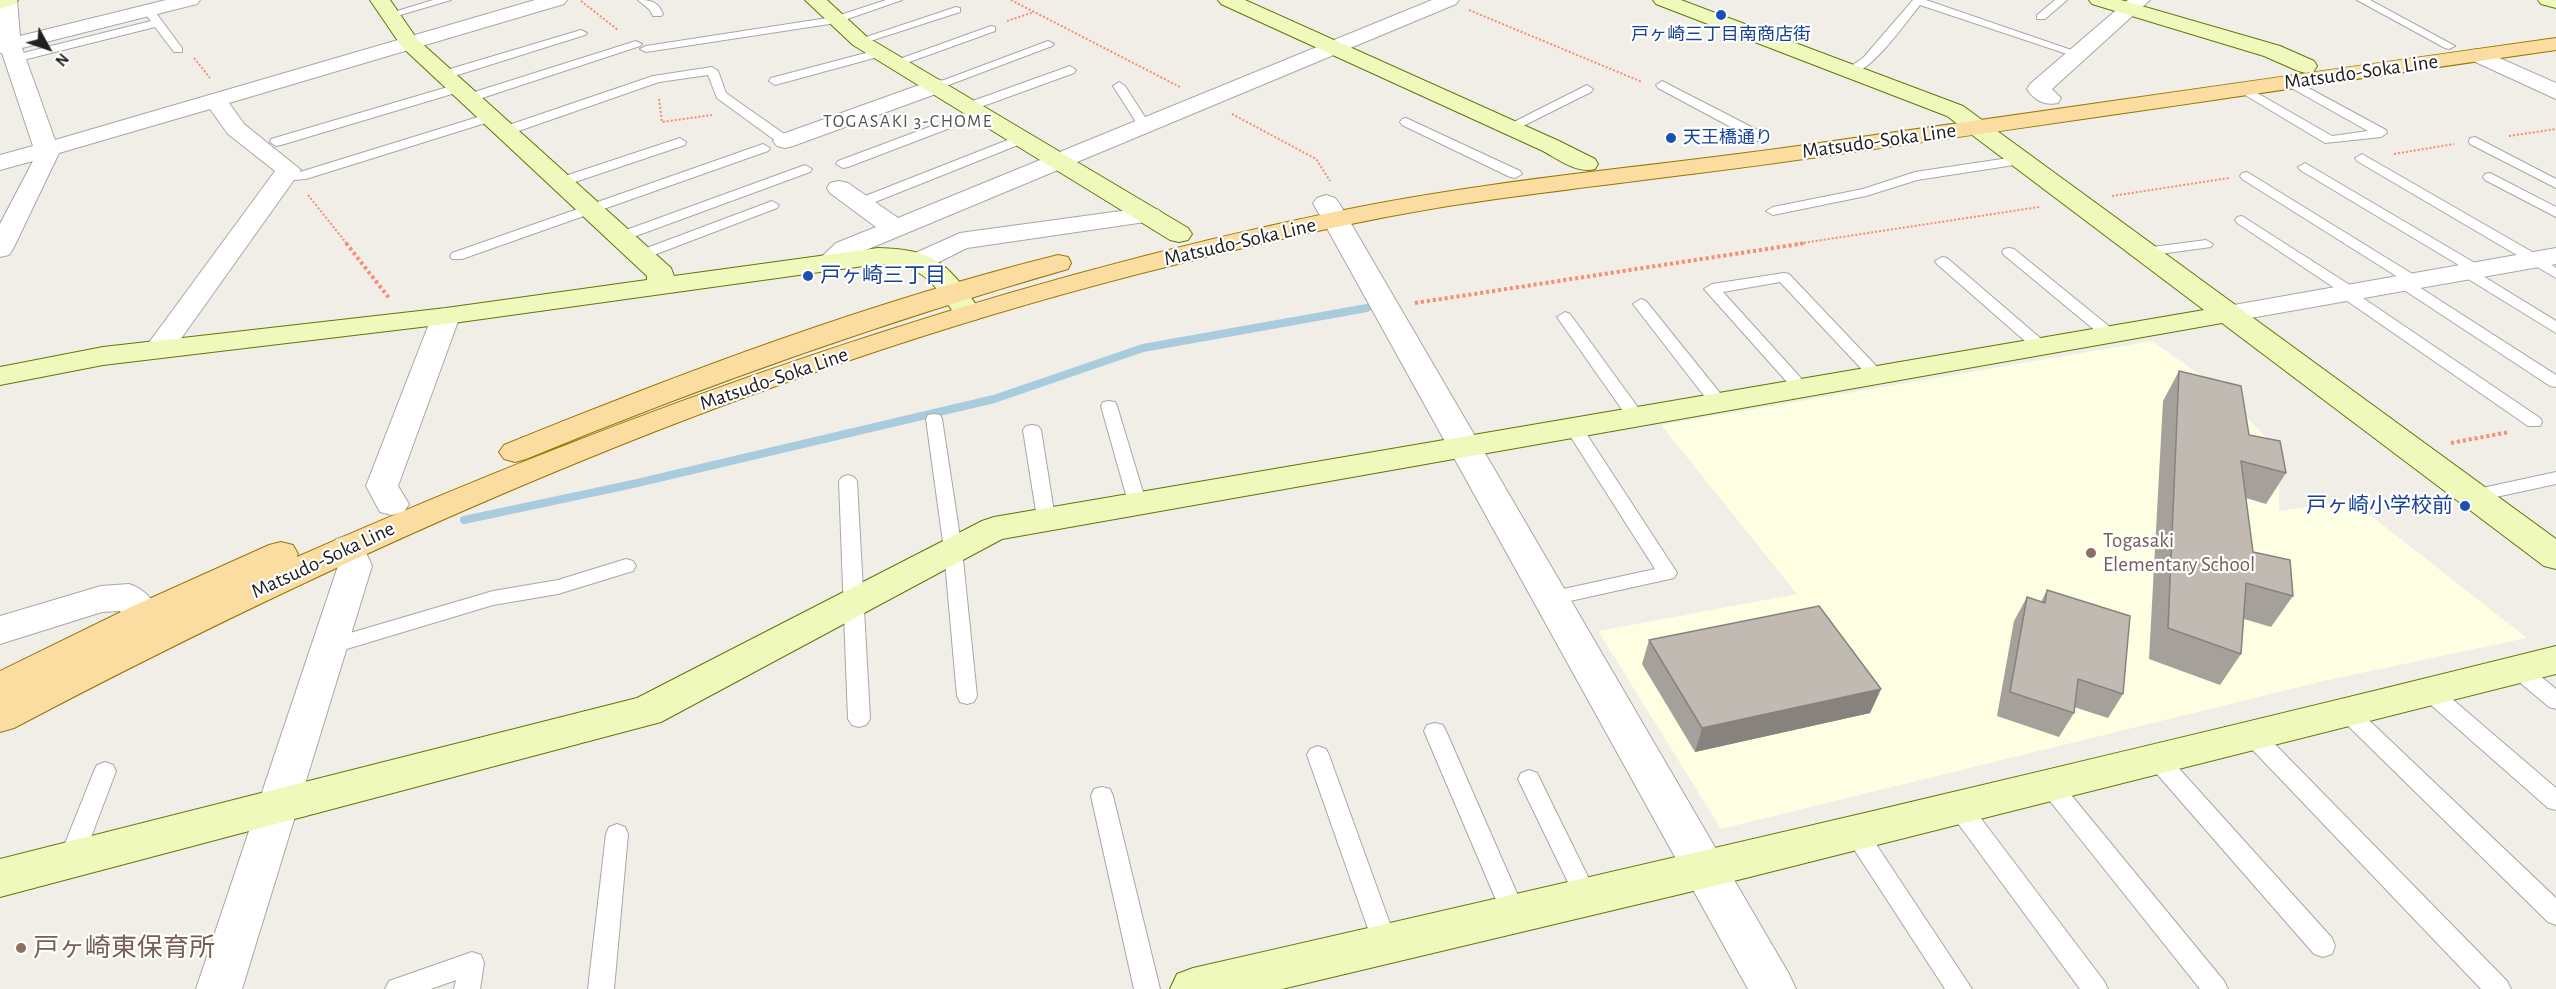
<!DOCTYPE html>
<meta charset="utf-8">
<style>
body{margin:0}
#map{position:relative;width:2556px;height:989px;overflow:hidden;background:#f0eee6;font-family:"Alegreya Sans",sans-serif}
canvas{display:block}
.north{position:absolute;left:18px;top:18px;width:60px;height:60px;-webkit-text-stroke:4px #fff;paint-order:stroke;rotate:130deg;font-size:16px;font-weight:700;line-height:24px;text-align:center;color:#202020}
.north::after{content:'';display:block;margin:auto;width:21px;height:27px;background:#202020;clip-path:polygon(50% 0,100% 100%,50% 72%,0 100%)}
</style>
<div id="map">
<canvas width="2556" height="989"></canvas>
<div class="north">N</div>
</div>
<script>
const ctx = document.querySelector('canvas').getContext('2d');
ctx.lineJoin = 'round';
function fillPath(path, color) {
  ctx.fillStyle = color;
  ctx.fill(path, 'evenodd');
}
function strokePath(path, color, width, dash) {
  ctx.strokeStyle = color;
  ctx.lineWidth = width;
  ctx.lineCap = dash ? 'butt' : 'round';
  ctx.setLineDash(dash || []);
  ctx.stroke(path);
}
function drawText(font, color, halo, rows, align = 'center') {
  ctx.font = font + ' "Alegreya Sans","Noto Sans JP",sans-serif';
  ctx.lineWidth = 4.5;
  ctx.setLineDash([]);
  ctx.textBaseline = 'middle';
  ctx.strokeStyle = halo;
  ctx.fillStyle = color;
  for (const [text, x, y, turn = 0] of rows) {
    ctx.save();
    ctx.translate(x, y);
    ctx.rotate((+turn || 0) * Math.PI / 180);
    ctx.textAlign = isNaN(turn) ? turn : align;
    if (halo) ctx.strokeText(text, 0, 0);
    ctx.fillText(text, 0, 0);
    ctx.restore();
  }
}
const education = new Path2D(`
 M2152,341L2220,389L2279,451V511L2351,500L2527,638L2328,680L1721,829L1598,631L1797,594L1661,425Z`);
const stream = new Path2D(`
 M464,520L633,484L994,399L1143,348L1367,308`);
const pathFar1 = new Path2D(`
 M1011,0L1180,87
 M581,1L618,30
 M1469,10L1642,82
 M1007,21L1034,12
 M194,58L210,78
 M659,99L662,122L712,115
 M1232,114L1316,159L1330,181
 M2509,136L2556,129
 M2394,154L2454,144
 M308,195L347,244
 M2112,196L2229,178
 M1796,244L2039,207`);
const path = new Path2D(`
 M346,243L389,298
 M1415,303L1806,243
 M2451,443L2509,432`);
const lane = new Path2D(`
 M433,0H451L390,18L384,15Z
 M638,0C650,0 658,1 663,14L661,16H653L650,10Z
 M886,0H902L836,23L646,52L640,49L646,46L834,17Z
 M1913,0H1926L2083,54L2081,56H2073L1920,5C1907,21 1868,77 1848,74V68L1863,58Z
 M2055,0H2067L2045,19H2037V15Z
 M2357,0H2370L2455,46L2449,49L2445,48Z
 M956,7L960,8V12L864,43L860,44L854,41Z
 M152,12L156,13L182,48V52H174L155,27L15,62L9,58L11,56L151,21L146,15Z
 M991,26L995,27V31L901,65L897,66L891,62Z
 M581,30L587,33L585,35L448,78H440L438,75L440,72Z
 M636,41L642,44L640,46L473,101H465L463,98L465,95Z
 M1048,41L1054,44L1052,46L938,89H930L928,86Z
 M881,49L885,51V55L775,85L769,81L771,78Z
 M1070,66L1076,70L1074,73L975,109H967L965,106L967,103Z
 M712,67L718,71L726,93L790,138L791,141L790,144H780L717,98L708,75L659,82L510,134H500L499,131L500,128L653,76Z
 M2290,78L2386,130L2387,133L2381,137L2325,143L2235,89L2241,85L2245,86L2332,136L2368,131L2286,85L2284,82Z
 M1662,81L1767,135L1768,138L1762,142L1757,141L1658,88L1656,85Z
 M1119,82L1125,86L1150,125L1148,128L1144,129L1138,125L1113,86Z
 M458,84L462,85V91L281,145L276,146L270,142L271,139Z
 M1587,85L1593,89L1591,92L1515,130H1505L1504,127Z
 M980,108L986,112L984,115L848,167L843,168L836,164L838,161Z
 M491,113L497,117L495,120L306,179L283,181L276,177L278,174L300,172Z
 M1406,118L1520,171L1522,174L1515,178L1510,177L1402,125L1400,122L1402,119Z
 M1023,134L1029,138L1028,141L865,206L860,207L853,203L855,200Z
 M2475,137L2556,179V188L2470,144L2469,141L2470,138Z
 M680,138L686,142L685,145L566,185H556L554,182L556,179Z
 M763,144L770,148L768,151L462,259H452L450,256L452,253Z
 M2362,154L2541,257L2556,268V278L2357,161L2355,158Z
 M2022,156L2029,160L2027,163L1917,180L1866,196L1773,215L1766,211L1773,207L1863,189L1915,172Z
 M2305,163L2480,266L2482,269L2478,273L2556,321V333L2460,274L2458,271L2462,267L2300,170L2298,167Z
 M805,165L812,169L810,172L625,240L620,241L613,237L615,234Z
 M2247,172L2419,278L2421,281L2416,285L2556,375V387L2550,386L2398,286L2396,283L2401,279L2242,179L2240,176L2242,173Z
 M2490,173L2556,207V217L2485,180L2483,177L2485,174Z
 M772,201L779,205L777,208L646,258H636L634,255L636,252Z
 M2242,216L2356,289L2359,292L2357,294L2540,418L2542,422L2540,426H2528L2340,296L2337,293L2339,291L2237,223L2235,220L2237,217Z
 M2206,240L2213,244L2211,247L2145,256L2138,252L2145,248Z
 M2009,248L2014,249L2115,331L2117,334L2115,337H2103L2004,255L2002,252L2004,249Z
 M1942,257L1947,258L2046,343L2048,346L2046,349H2034L1937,264L1935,261Z
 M1784,273L1789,274L1882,372L1884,375L1882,378H1870L1780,282L1723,292L1809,387L1807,391H1795L1704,289L1712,284Z
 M1641,299L1646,301L1724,398L1726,402L1724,406H1712L1633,304Z
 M1565,312L1570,314L1642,413L1644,417L1642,421H1630L1557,317Z
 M1109,401L1115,402L1117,406L1146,502L1143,506H1131L1128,502L1101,406L1103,402Z
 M934,414L940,415L942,419L962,550L977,696L974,702L967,704L960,702L957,696L944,550L926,419L928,415Z
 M1574,423L1580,424L1674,568L1677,573L1674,578L1552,605L1545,603L1542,598L1545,593L1655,569L1565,428L1568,424Z
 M1032,425L1038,426L1041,430L1055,518L1052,522L1046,524L1040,522L1037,518L1023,430L1026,426Z
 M2556,472V484L2473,502L2467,500L2464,496L2467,492L2473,490Z
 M848,475L854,477L857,481L870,719L866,725L859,727L852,725L848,719L839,481L842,477Z
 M626,559L633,561L636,566L633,571L558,594L493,605L330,654L323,651L320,646L323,641L493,591L558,580Z
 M2519,662L2526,664L2556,689V709L2549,707L2512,676L2509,670L2512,664Z
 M2430,684L2437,686L2556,788V810L2548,808L2423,698L2420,692L2423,686Z
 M2348,705L2355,707L2556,898V925L2548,922L2341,719L2337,713L2341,707Z
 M1435,723L1443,725L1446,731L1526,914L1522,922L1514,925L1506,922L1502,914L1424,731L1427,725Z
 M2253,727L2261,730L2507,981L2511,989H2481L2245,742L2242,736L2245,730Z
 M1318,746L1326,749L1329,755L1397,943L1394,951L1385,954L1376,951L1373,943L1307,755L1310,749Z
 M2157,750L2165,753L2332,938L2335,946L2332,954L2323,957L2314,954L2149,765L2146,759L2149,753Z
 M105,762L113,765L116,771L82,861L78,868L70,871L62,868L58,861L94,771L97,765Z
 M1529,770L1537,773L1594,889L1598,896L1594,903L1586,906L1578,903L1518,779L1521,773Z
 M2050,776L2058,779L2224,981L2228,989H2200L2042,791L2039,785L2042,779Z
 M1102,787L1110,789L1113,796L1160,989H1134L1091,796L1094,789Z
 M1959,798L1967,800L2104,981L2108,989H2080L1951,814L1948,807L1951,800Z
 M1856,823L1864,826L1972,989H1945L1848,840L1845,833L1848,826Z
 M617,824L625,827L628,834L614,989H588L606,834L609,827Z
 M472,952L481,955L484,963L480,989H454L456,980L431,989H385L389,981Z`);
const street = new Path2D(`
 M0,0H17L20,36L166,0H200L197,4L22,48L55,140L535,0H567L564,4L229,103L244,124L301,170L170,354L160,357L150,354L145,348L275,171L228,134L210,109L59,153L13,249L9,255L0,257V224L33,161L0,170V155L33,146L2,53H0Z
 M1432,0H1459L1456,4L854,255C842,265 835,273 818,269L815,263L836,243L876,227L830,193L827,188L830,183L839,181L848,183L898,218Z
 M2128,0H2150L2052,89L2061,98L2058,103C2045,106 2034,100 2027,89L2030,84Z
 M2479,49L2556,83V99L2471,60L2468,55L2471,50Z
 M936,79L944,81L947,86L944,91L793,146L785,148L777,146L773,141L777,136Z
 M1326,195L1335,198L1339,203L1789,974L1796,989H1748L1313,203L1317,198Z
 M1150,207L1159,210L1163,215L1159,220L967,248L931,266L922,268L913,266L909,260L913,254L960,233Z
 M2556,248V264L2228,322L2218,320L2214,314L2218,308L2228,306Z
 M446,308L456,310L460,316L398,486L409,504L404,512L392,515L380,512L366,486L432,316L436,310Z
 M348,535L360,539L372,566L242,989H196L338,566L331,547L336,539Z
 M129,584C145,589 154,601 162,616L157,625C138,631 131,625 120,611L102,612L0,644V616L101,586Z`);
const secondary = new Path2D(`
 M0,0H18L15,4L0,9Z
 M370,0H390L417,39L671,268L674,276L878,248C938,249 950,267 982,313L978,319L968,321L958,319C933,283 926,265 878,264L446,324L103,365L0,385V367L103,347L446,308L647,280V276L402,47Z
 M805,0H827L867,37L1188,228L1192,234L1188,240L1179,242L1170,240L853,45Z
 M1218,0H1245L1559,141L1595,159L1598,164L1595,169C1576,174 1558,159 1543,151L1221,4Z
 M1653,0H1681L1963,106L2556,539V569L2544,566L2222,323L1002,539L661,722L0,897V859L637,698L982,521L994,517L2204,310L1947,116L1656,4Z
 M2089,0H2121L2280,46L2314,61L2317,66L2314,71L2306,73L2298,71L2264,56L2092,4Z
 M2538,0H2556V8L2541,4Z
 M2556,646V674L1706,888L1282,989H1170L1177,974L1193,968C1648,864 2103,759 2556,646Z`);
const primary = new Path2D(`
 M2556,38V50C2305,86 2055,124 1804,159C1686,176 1566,188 1448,206C1356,221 1265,242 1174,265C771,364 381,535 14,728L0,732V671L131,607L269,545L281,542L293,545L298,554L297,557C633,409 979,285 1339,211C1488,180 1640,168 1791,147C2046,111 2301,73 2556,38Z
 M1058,255L1068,257L1071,263L1068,269C883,322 703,386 526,459L515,462L504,459L499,452L504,445C684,372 869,302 1058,255Z`);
const wall = new Path2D(`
 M2179,371L2249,435L2286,473L2266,504L2246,498L2253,552L2293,596L2271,627L2244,619L2241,654L2220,685L2149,659L2163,401Z
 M2047,590L2123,694L2108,718L2074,707V713L2059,737L1997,716L2014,621L2027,597L2041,602Z
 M1649,640L1881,689L1870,713L1695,752L1642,664Z`);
const shadedWall = new Path2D(`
 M1881,689L1870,713L1695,752L1702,728Z`);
const building = new Path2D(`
 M2179,371L2241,386L2249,435L2280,441L2286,473L2241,461L2253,552L2290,560L2293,596L2246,583L2241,654L2168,628Z
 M2047,590L2130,616L2123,694L2078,679L2074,713L2010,692L2027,597L2045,603Z
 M1819,606L1881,689L1702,728L1649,640Z`);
const markers = [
 [1721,15,6,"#1a4fb4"],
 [1671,138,6,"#1a4fb4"],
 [808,276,6,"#1a4fb4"],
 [2465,506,6,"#1a4fb4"],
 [2091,553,6,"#8d6e63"],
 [21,948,6,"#8d6e63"]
];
const farTransitnames = [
 ["戸ヶ崎三丁目南商店街",1721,35],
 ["天王橋通り",1683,138,"left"]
];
const farNeighbourhoodnames = [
 ["TOGASAKI 3-CHOME",908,122]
];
const streetNames = [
 ["Matsudo-Soka Line",2361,72,-8],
 ["Matsudo-Soka Line",1879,141,-8],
 ["Matsudo-Soka Line",1240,242,-13],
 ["Matsudo-Soka Line",774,379,-19],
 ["Matsudo-Soka Line",323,560,-25]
];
const transitNames = [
 ["戸ヶ崎三丁目",820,276],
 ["戸ヶ崎小学校前",2453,506,"right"]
];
const educationNames = [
 ["Togasaki",2103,541],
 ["Elementary School",2103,565]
];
const nearEducationnames = [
 ["戸ヶ崎東保育所",33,948]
];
fillPath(education, '#fcffe1');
strokePath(stream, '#a8ccdd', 8);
strokePath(lane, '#a7a7a7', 2);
strokePath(street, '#a7a7a7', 2);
strokePath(secondary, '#607707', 2);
strokePath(primary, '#997702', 2);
strokePath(pathFar1, '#f88c70', 2, [2, 2]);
strokePath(path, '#f88c70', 4, [3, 3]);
fillPath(lane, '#fff');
fillPath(street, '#fff');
fillPath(secondary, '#f0f9bc');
fillPath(primary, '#fbdda1');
fillPath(wall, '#a6a09a');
fillPath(shadedWall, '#87827d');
fillPath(building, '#c1bab3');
strokePath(building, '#87827d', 1.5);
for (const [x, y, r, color] of markers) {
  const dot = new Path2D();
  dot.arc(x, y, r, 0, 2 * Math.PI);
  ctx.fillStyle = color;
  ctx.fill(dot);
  strokePath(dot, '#fff', 2);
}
drawText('18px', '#164399', '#fff', farTransitnames);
ctx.letterSpacing = '1.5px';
drawText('18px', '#535353', '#fff', farNeighbourhoodnames);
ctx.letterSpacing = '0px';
drawText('21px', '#202020', '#fff', streetNames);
drawText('21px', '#164399', '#fff', transitNames, 'left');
drawText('21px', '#785e54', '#fff', educationNames, 'left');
drawText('26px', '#785e54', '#fff', nearEducationnames, 'left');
</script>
